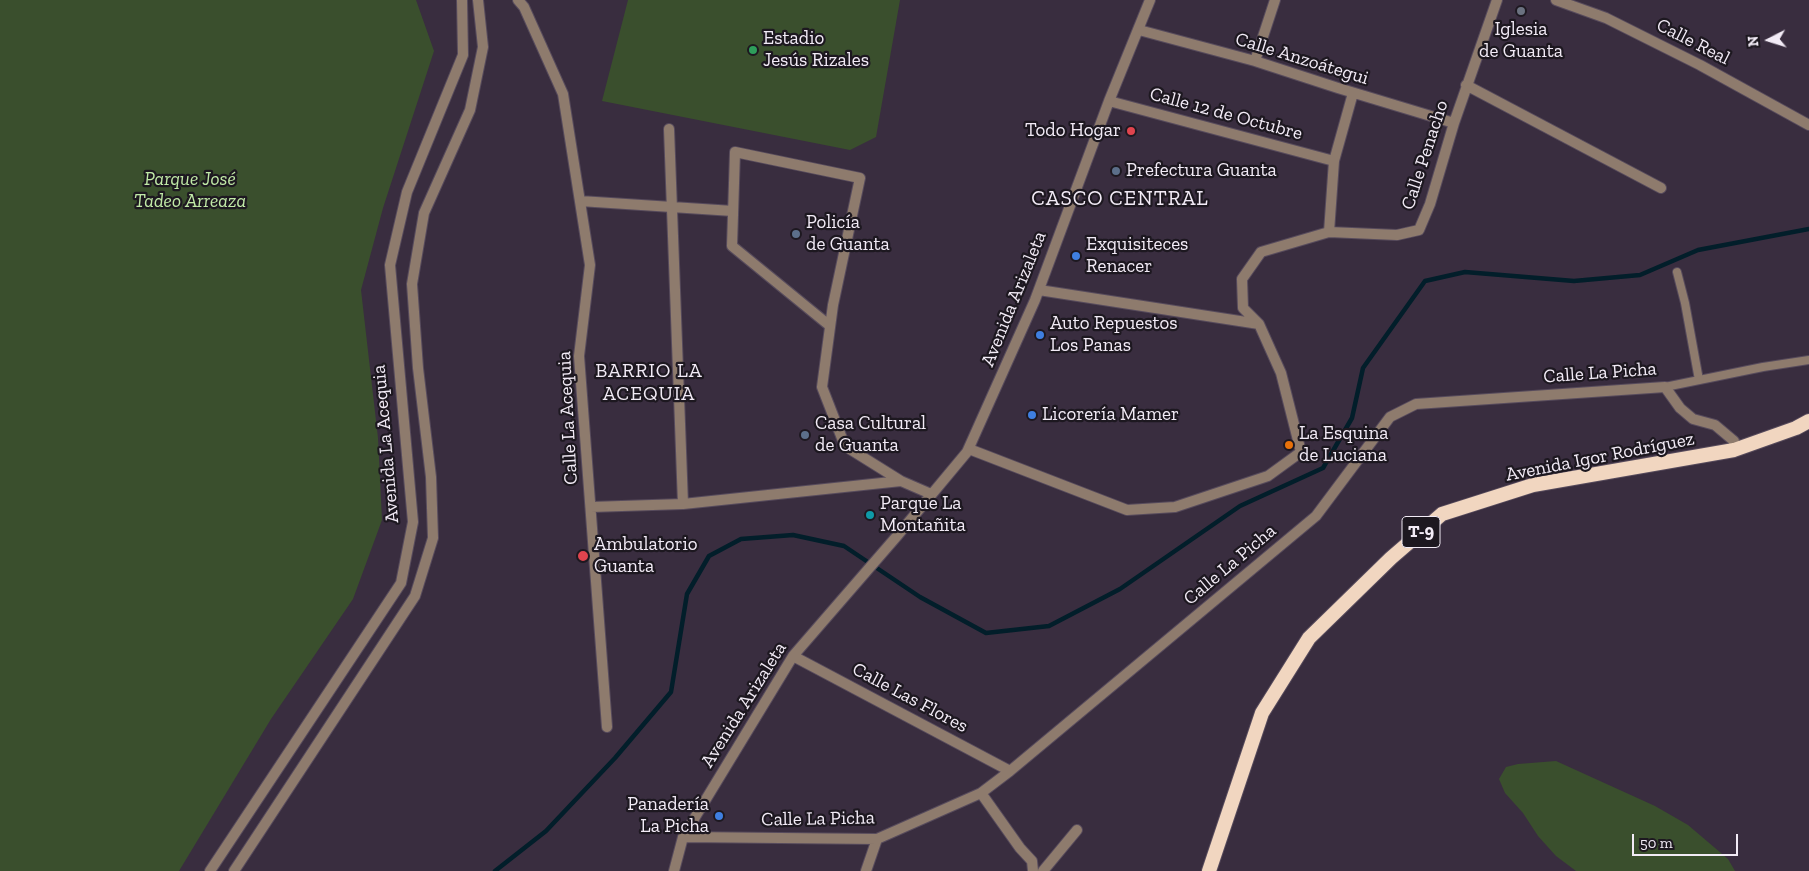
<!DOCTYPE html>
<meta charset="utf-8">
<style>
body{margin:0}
#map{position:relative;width:1809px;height:871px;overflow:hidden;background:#392d3f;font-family:"Zilla Slab",serif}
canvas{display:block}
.north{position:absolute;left:1744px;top:15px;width:50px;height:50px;-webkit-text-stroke:4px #1d1820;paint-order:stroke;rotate:265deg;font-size:14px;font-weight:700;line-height:20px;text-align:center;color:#f2ebf6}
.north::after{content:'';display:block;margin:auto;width:18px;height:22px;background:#f2ebf6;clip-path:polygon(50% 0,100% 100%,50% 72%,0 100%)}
.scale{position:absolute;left:1632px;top:834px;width:106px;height:22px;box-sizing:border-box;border:2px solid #f2ebf6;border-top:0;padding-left:6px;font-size:15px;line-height:18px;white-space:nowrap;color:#f2ebf6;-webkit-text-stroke:4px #1d1820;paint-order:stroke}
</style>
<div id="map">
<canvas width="1809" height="871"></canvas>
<div class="north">N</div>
<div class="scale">50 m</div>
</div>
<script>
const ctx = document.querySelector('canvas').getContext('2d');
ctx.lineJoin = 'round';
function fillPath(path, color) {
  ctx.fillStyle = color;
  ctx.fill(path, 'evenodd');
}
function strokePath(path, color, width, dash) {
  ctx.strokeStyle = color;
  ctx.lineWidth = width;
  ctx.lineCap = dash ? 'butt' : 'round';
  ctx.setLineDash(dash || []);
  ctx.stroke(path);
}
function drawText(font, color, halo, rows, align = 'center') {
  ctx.font = font + ' "Zilla Slab",serif';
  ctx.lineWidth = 4.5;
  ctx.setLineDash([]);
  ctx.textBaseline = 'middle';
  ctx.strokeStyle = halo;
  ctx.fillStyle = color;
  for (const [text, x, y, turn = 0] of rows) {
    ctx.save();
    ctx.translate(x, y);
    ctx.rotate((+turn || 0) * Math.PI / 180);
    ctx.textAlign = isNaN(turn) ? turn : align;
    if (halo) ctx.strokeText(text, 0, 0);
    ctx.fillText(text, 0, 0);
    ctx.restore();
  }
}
const green = new Path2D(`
 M0,0H416L434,51L383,208L361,290L378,438L382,520L353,599L271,719L179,871H0Z
 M628,0H900L876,137L850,150L602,101Z
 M1556,761L1655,806L1688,825L1728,859L1735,871H1576L1556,856L1538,836L1523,813L1505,793L1499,779L1506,767L1518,764Z`);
const stream = new Path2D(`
 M495,871L546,831L615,758L671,692L687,594L709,556L741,539L793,535L844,546L920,597L986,633L1049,626L1120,589L1240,506L1323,468L1352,418L1363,368L1425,281L1465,272L1574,281L1640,275L1698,250L1809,229`);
const service = new Path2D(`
 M1677,272L1685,303L1699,380
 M1665,387L1763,367L1809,360`);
const minor = new Path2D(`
 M518,0L524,7L563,94L590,265L579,356L607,727
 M1556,0L1606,18L1700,65L1809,125
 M1139,30L1255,61L1338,88L1454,123
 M1255,61L1275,0
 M1466,85L1661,188
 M1109,101L1334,161
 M669,129L683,504
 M580,201L733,211
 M1329,232L1334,161L1353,93
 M1039,290L1259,324
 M830,326L732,246L735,152L860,178L833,305L822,387L845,446L901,481
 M969,449L1127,510L1175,507L1268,476L1301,452L1281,373L1259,324L1243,308L1242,279L1261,252L1329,232L1397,235L1419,230L1430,204L1454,123L1497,0
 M591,507L683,504L901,481L931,494
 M793,656L1010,771
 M981,793L1020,848L1032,861L1033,871
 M683,837L877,839L981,793L1010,771L1316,516L1390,417L1416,404L1665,387L1680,408L1693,419L1715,425L1734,441V450
 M210,871L401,583L413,522L390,265L407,192L463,55L462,0
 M234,871L415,596L433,538L431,477L418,368L412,284L424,213L470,110L483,47L478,0
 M674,871L683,837L793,656L897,536L967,452L1035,300L1109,101L1150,0
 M866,871L877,839
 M1043,871L1077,830`);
const trunk = new Path2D(`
 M1209,871L1262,713L1309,638L1391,558L1442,514L1533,485L1734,450L1796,428L1809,421`);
const markers = [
 [1521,11,5,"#6b7280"],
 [753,50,5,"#2e9e5b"],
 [1131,131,5,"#e0444e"],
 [1116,171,5,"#5c6f8a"],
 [796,234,5,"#5c6f8a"],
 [1076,256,5,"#3f7fe0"],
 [1040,335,5,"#3f7fe0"],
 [1032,415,5,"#3f7fe0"],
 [805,435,5,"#5c6f8a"],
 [1289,445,5,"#e8710a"],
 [870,515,5,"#0f9aa8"],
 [583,556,6,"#e0444e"],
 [719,816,5,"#3f7fe0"]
];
const shields = [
 [1421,532,38]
];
const shieldNames = [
 ["T-9",1421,532]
];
const poiNames = [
 ["Iglesia",1521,30,"center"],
 ["de Guanta",1521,52,"center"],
 ["Estadio",763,39],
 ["Jesús Rizales",763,61],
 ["Todo Hogar",1121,131,"right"],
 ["Prefectura Guanta",1126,171],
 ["Policía",806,223],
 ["de Guanta",806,245],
 ["Exquisiteces",1086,245],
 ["Renacer",1086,267],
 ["Auto Repuestos",1050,324],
 ["Los Panas",1050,346],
 ["Licorería Mamer",1042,415],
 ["Casa Cultural",815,424],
 ["de Guanta",815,446],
 ["La Esquina",1299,434],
 ["de Luciana",1299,456],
 ["Parque La",880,504],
 ["Montañita",880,526],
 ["Ambulatorio",594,545],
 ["Guanta",594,567],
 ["Panadería",709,805,"right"],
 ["La Picha",709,827,"right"]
];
const streetNames = [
 ["Calle Real",1693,42,27],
 ["Calle Anzoátegui",1302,59,17],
 ["Calle 12 de Octubre",1226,114,15],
 ["Calle Penacho",1425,155,-72],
 ["Avenida Arizaleta",1014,299,-68],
 ["Calle La Picha",1600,373,-4],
 ["Calle La Acequia",568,418,-93],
 ["Avenida La Acequia",386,444,-95],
 ["Avenida Igor Rodríguez",1600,457,-11],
 ["Calle La Picha",1230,565,-40],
 ["Calle Las Flores",910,698,28],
 ["Avenida Arizaleta",744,705,-58],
 ["Calle La Picha",818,819,-1]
];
const parkNames = [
 ["Parque José",190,180],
 ["Tadeo Arreaza",190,202]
];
const neighbourhoodNames = [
 ["BARRIO LA",649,371],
 ["ACEQUIA",649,394]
];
const quarterNames = [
 ["CASCO CENTRAL",1120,199]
];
fillPath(green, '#3a4f2d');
strokePath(stream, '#021e2a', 4.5);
strokePath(service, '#574b5c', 10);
strokePath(minor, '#574b5c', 12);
strokePath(trunk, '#574b5c', 16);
strokePath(service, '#8e7b6d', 8);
strokePath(minor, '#8e7b6d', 10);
strokePath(trunk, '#f1d6c0', 14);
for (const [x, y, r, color] of markers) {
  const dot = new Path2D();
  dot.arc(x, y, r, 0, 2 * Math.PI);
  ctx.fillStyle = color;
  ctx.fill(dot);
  strokePath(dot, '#1d1820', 2);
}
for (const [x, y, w] of shields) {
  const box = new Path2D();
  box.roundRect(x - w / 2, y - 15.5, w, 31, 4);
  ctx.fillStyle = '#1d1820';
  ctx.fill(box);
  strokePath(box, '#f2ebf6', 1);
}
drawText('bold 18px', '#f2ebf6', null, shieldNames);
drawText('19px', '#f2ebf6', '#1d1820', poiNames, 'left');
drawText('19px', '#f2ebf6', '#1d1820', streetNames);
drawText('italic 19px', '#c1eaa7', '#1d1820', parkNames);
ctx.letterSpacing = '1px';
drawText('20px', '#f2ebf6', '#1d1820', neighbourhoodNames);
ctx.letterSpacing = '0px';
ctx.letterSpacing = '1px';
drawText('21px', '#f2ebf6', '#1d1820', quarterNames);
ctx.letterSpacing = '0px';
</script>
